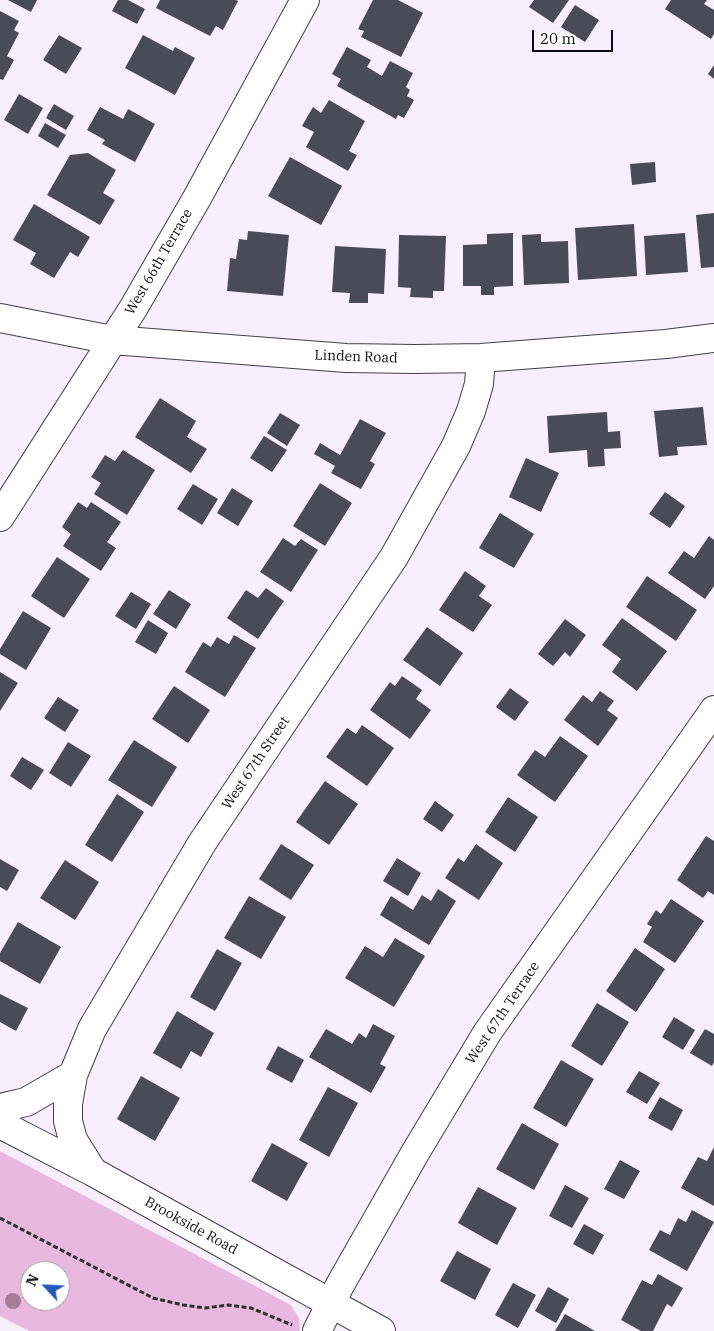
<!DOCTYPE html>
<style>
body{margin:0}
#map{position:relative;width:714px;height:1331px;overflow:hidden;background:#f7efff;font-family:"IBM Plex Serif",serif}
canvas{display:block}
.north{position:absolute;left:20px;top:1261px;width:50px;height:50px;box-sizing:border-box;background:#fff;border:1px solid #9f9f9f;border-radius:50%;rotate:295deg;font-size:14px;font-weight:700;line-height:20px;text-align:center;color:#0e0e0e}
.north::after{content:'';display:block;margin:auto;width:18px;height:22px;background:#2557be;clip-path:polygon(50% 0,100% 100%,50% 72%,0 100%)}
.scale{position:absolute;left:532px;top:30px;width:81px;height:22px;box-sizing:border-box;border:2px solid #0e0e0e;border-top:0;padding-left:6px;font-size:15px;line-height:18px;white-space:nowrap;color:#0e0e0e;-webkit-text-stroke:4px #fff;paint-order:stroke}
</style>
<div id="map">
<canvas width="714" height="1331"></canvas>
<div class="north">N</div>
<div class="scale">20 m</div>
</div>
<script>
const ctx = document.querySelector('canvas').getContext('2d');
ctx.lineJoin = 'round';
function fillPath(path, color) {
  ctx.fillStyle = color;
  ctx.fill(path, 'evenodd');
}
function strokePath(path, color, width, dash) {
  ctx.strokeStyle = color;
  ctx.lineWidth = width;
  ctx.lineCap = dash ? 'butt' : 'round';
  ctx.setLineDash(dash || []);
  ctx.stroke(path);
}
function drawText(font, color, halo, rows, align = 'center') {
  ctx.font = font + ' "IBM Plex Serif",serif';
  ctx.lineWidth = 5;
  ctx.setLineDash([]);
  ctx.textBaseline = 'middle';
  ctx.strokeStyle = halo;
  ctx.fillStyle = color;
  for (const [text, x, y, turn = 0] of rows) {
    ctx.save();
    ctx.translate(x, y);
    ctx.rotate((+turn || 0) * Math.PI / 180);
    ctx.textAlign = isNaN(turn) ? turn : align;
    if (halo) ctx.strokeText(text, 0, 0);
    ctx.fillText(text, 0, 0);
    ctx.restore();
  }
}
const green = new Path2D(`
 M0,1151L291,1305L299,1318L300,1331H29L0,1316ZM30,1271H60V1301H30Z`);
const building = new Path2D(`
 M8,0H37L31,12Z
 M118,0H128L145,9L137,24L112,11Z
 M160,0H236L238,1L223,30L216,26L210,36L156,8Z
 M373,0H398L423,13L401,57L361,37L364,31L358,29Z
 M534,0H569L553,23L529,7Z
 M671,0H707L704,4L714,10V34L711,39L665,9Z
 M575,5L599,20L585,42L561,27Z
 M0,11L19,21L14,30L19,33L7,56L14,60L3,80L0,79Z
 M59,35L82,48L66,74L43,60Z
 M143,35L173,51L175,47L195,58L175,95L125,68Z
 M347,47L371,60L367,67L382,76L390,61L413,73L406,87L410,90L407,96L414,100L404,118L398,115L396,119L337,86L341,79L332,74Z
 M714,65V79L708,74Z
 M19,94L43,108L28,134L4,120Z
 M329,100L365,121L349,151L357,155L348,171L306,147L314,132L302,126L313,107L321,113Z
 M54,104L74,116L66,130L46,118Z
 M100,107L123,119L128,109L155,124L135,162L102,144L105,140L87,130Z
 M45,123L66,135L58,148L38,136Z
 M88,153L116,170L103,193L115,200L100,225L47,195L70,155Z
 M290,157L342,186L321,225L268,196Z
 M655,162L656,182L632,185L630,164Z
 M34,204L90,237L78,257L70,252L54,278L30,264L36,253L13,240Z
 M714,213V267L701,268L696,215Z
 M634,224L637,276L578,280L575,228Z
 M248,231L289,235L283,296L227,291L230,258L236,259L239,239L247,240Z
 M513,233V286L494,287V295H481V286H463V245L487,244V234Z
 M685,233L688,272L646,275L644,236Z
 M541,234V242L568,241L569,283L524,285L522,235Z
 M399,235L446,236L444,291H433V298L410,297L411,288L398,287Z
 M335,246L386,249L384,294L368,293V303H349L350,293L332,292Z
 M160,398L196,421L187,437L207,449L191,473L135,437Z
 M703,407L707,445L677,447L678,455L659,457L654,411Z
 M607,412L608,432L620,431L621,448L604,449L605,466L588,467L587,450L549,453L547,416Z
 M280,413L300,425L287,446L267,433Z
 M360,419L386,433L370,461L375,464L361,489L331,473L335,466L314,454L320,443L340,455Z
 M264,436L287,450L272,472L250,458Z
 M123,450L155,470L127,515L94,494L101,483L91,477L105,455L115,461Z
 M526,458L559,473L541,512L509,497Z
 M320,483L352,503L325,546L293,526Z
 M193,484L218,499L202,525L177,509Z
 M232,488L253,501L238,526L217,513Z
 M665,492L685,506L670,528L649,514Z
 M78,502L87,508L91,502L121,522L107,542L116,548L101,571L63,546L71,534L62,527Z
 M500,513L534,534L514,568L479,548Z
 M709,536L714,540V586L705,599L668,573L684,551L694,558Z
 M283,538L295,546L301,539L318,550L291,592L260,572Z
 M57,557L90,579L64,618L31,596Z
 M465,571L486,586L479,596L492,605L473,632L439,610Z
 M647,576L697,610L676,641L626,607Z
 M266,588L284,601L258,639L227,618L246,590L258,598Z
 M169,590L191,604L176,629L153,614Z
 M131,592L151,604L136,629L115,616Z
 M23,611L51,628L26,670L0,654V649Z
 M622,618L667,651L637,691L612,672L621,659L602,645Z
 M565,619L586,635L570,657L565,652L553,666L538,654Z
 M148,620L168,633L156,654L135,642Z
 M427,627L463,653L440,686L403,660Z
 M234,635L256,648L225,697L185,672L203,642L211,647L217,637L229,644Z
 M0,672L18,683L0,711Z
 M402,676L422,690L416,699L431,710L410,739L370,710L390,682L395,686Z
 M174,686L210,710L188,743L152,719Z
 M510,688L529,702L515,721L496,707Z
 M600,691L614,701L607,710L618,718L598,746L564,720L583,695L592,702Z
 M58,697L79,710L65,732L44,718Z
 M362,725L394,748L367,786L326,757L347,728L356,734Z
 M560,736L588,756L555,802L517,775L535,750L545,757Z
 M134,740L177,767L152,807L108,780Z
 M68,742L91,756L71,787L49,773Z
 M22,757L44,770L31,790L10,776Z
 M325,781L358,804L329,845L296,822Z
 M117,794L144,812L112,862L85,845Z
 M508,797L538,817L515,852L485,832Z
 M435,801L454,815L442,832L423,819Z
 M706,836L714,841V895L708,891L703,898L677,880Z
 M281,844L314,865L291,900L259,879Z
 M476,844L503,863L479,900L445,878L458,858L464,862Z
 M397,858L421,873L408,896L383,881Z
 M0,859L19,870L7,891L0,887Z
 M65,860L99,882L75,920L40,898Z
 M438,889L456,901L429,945L380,915L391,896L413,910L422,895L431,901Z
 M249,896L286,917L261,959L224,938Z
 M671,899L704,921L675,963L643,942L652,927L647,924L656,910L661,914Z
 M18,922L61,947L40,984L0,961V953Z
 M395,938L425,956L394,1007L345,978L365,946L383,957Z
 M635,948L665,969L636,1012L606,991Z
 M217,949L242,963L215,1011L190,997Z
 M0,994L28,1008L16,1031L0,1022Z
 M597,1003L629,1022L602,1066L571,1046Z
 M177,1011L214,1033L201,1057L191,1051L181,1069L153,1053Z
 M674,1017L695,1030L683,1050L662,1037Z
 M373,1024L395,1036L380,1064L386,1067L371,1093L309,1057L326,1029L352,1044L359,1033L366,1038Z
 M705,1029L714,1034V1062L712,1066L690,1053Z
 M278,1046L304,1060L292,1083L266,1069Z
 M561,1060L594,1079L566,1127L533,1108Z
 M639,1071L660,1083L647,1104L626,1092Z
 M141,1076L180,1098L155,1141L117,1119Z
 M328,1087L358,1103L329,1157L299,1140Z
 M660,1097L683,1110L672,1131L648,1118Z
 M522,1123L559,1144L534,1190L496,1169Z
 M272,1143L308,1163L287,1201L251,1181Z
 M714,1147V1206L681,1188L698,1157L707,1161Z
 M620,1160L640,1171L624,1199L604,1189Z
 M565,1185L589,1198L572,1228L549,1216Z
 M478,1187L517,1208L497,1245L458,1223Z
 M692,1210L714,1222L687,1271L649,1250L660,1230L670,1235L678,1218L686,1222Z
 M584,1224L604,1235L593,1255L573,1244Z
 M457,1251L491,1269L475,1300L440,1281Z
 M658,1274L683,1288L672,1307L667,1304L653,1331H641L621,1320L642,1280L652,1285Z
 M513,1283L536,1295L518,1328L495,1315Z
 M548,1287L569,1299L556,1323L535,1311Z
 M565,1314L595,1331H555Z`);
const path = new Path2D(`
 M0,1218L153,1298L183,1305L205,1308L228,1305L251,1308L292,1325`);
const minor = new Path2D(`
 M0,318L112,340L346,358L415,359L481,358L666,344L714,338
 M0,517L134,307L197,198L305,0
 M0,1108L26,1102L73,1075
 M0,1124L93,1172L381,1331
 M93,1172L73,1140L68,1121V1104L73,1075L92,1029L202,843L394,557L456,446L471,411L479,384L481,358
 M317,1331L340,1285L415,1153L487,1033L714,710`);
const trees = [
 [13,1301]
];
const streetNames = [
 ["West 66th Terrace",159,262,-60],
 ["Linden Road",356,357,2],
 ["West 67th Street",256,763,-56],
 ["West 67th Terrace",503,1013,-56],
 ["Brookside Road",191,1226,29]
];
fillPath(green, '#e9b8df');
fillPath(building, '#4b4a57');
strokePath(minor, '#414141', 30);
strokePath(path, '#303030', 3, [5, 2.5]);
strokePath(minor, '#fff', 28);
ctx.fillStyle = '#a77c96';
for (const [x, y] of trees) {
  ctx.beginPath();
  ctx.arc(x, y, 8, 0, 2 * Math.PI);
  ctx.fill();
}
drawText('14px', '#0e0e0e', '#fff', streetNames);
</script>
